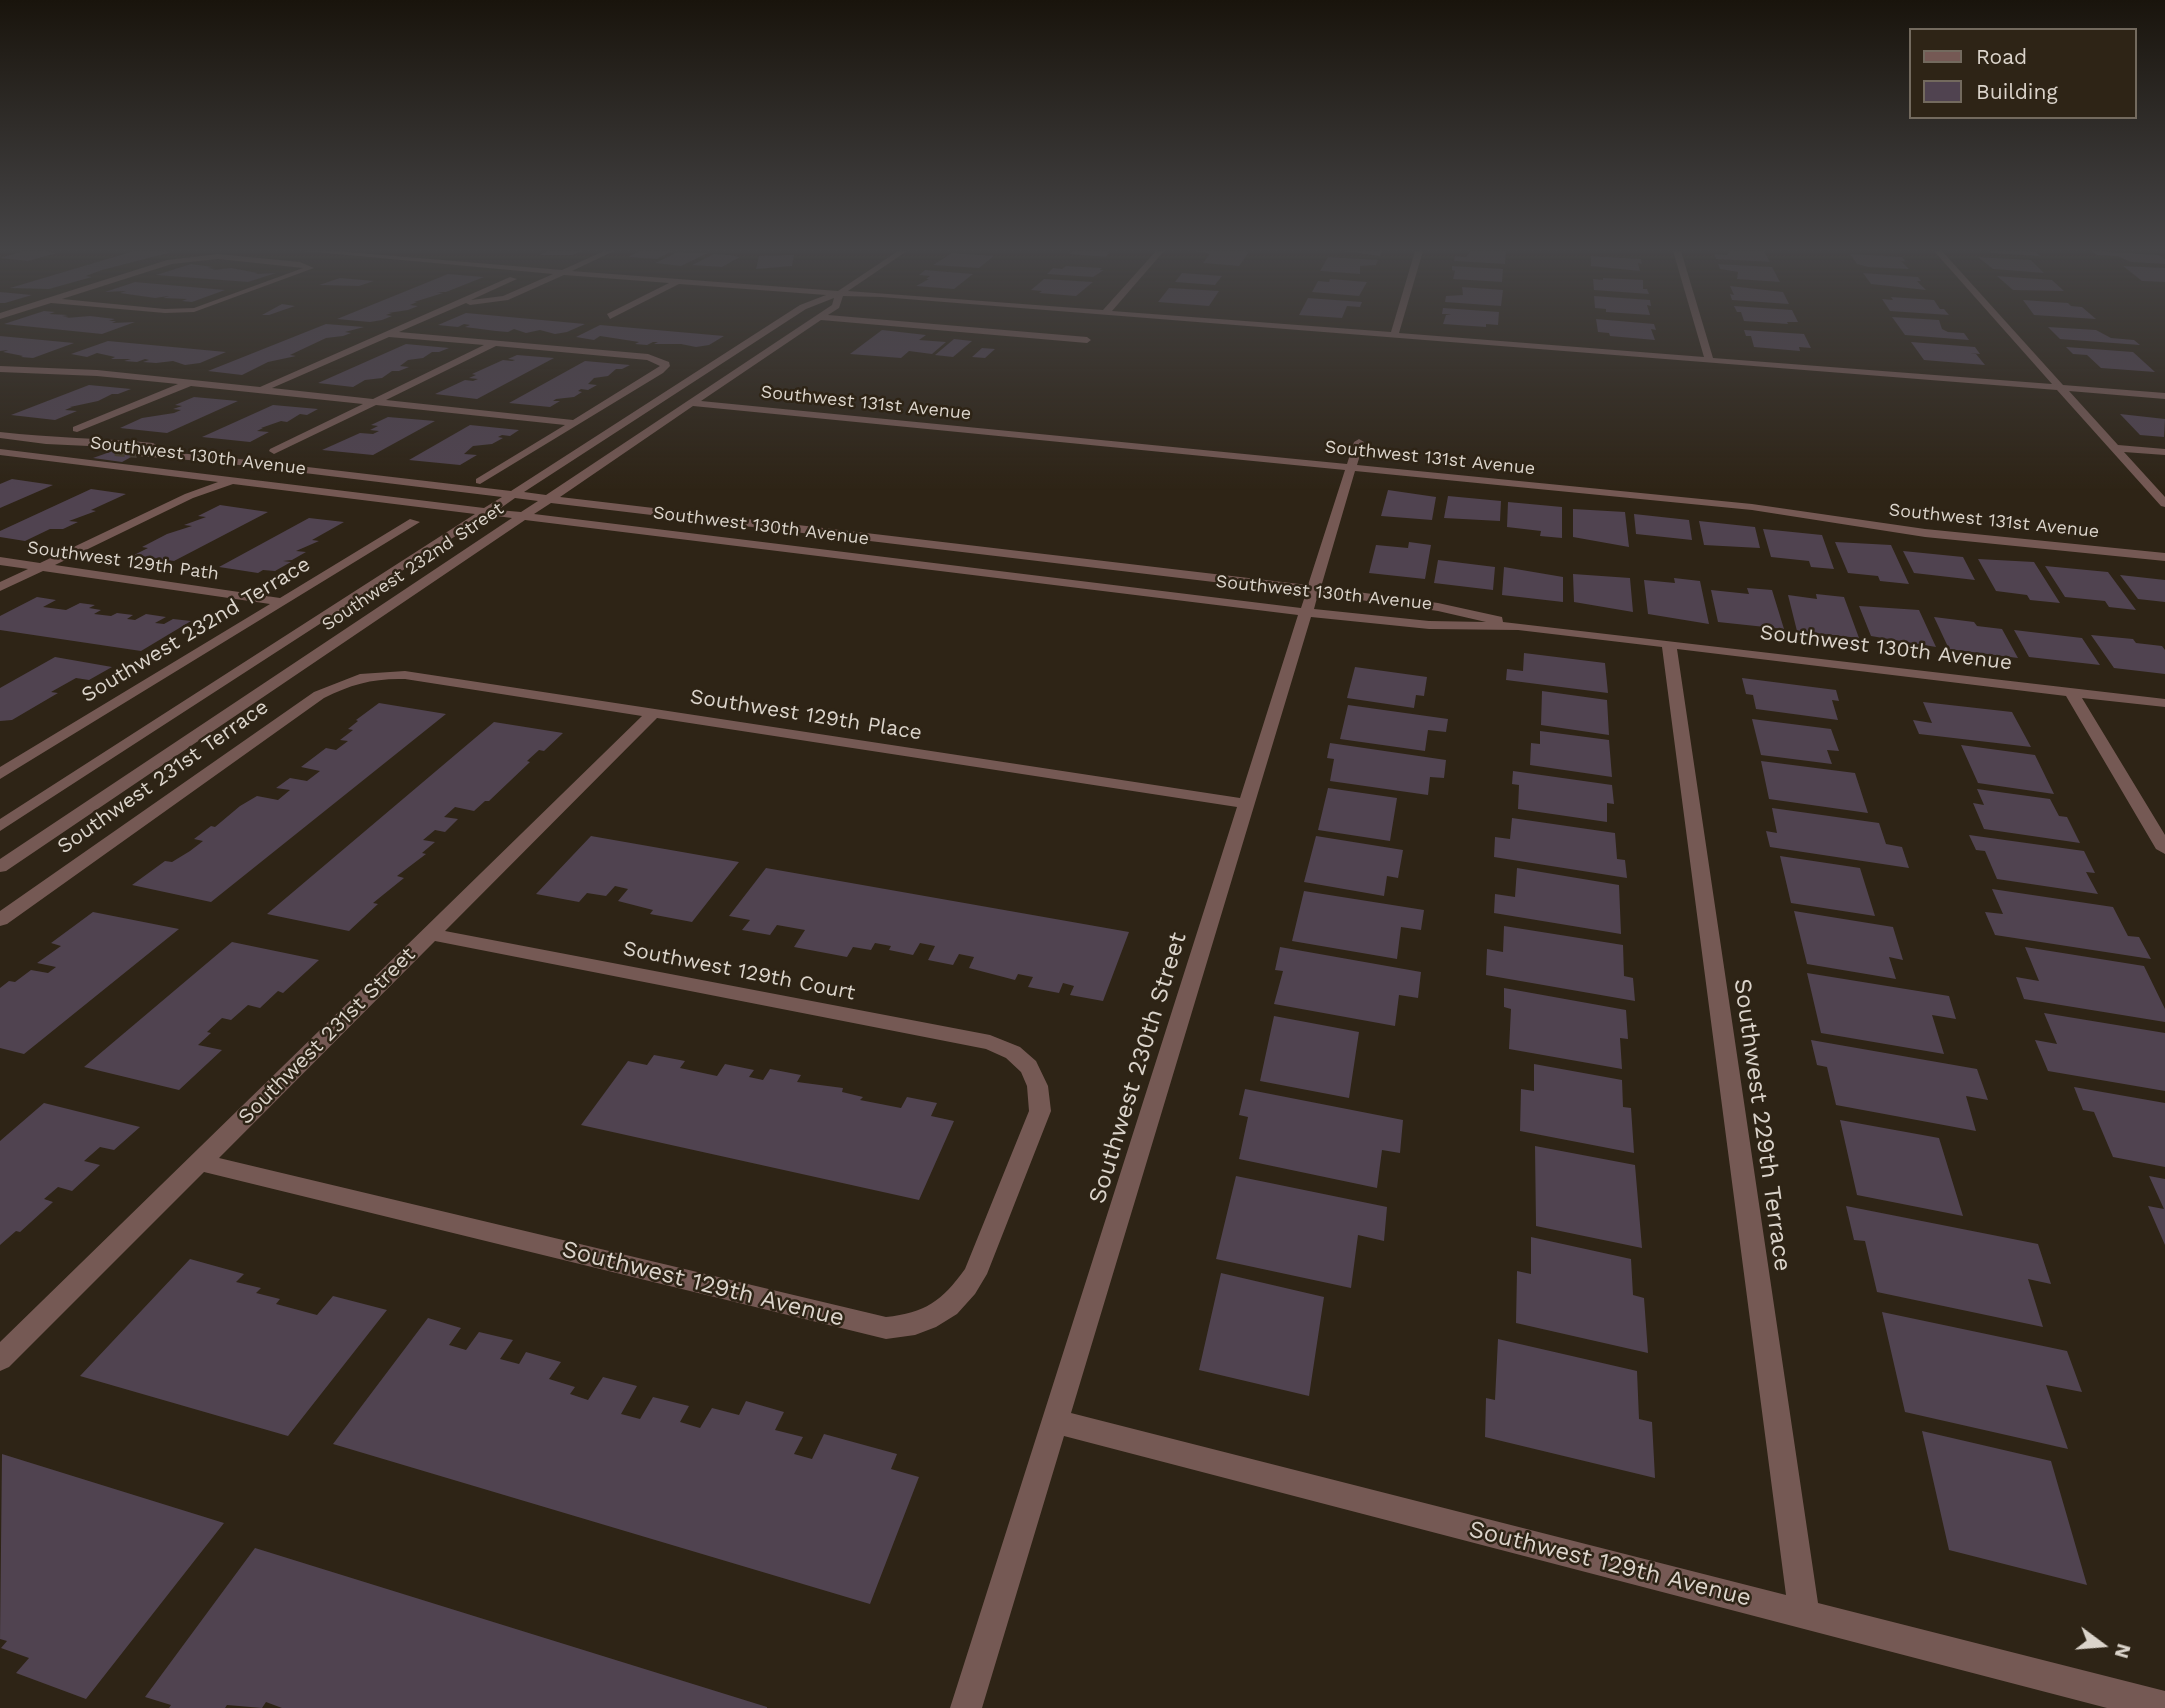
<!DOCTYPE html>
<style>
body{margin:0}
#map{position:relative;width:2165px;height:1708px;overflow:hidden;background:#2e2416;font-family:"Work Sans",sans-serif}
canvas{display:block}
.legend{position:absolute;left:1909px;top:28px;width:228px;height:91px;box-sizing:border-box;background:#2e2416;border:2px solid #736a5e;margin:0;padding:9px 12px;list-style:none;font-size:21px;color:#dbd4cb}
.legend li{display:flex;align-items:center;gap:14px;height:35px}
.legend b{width:35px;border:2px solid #736a5e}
.north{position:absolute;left:2067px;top:1610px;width:70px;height:70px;-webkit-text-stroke:5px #2e2416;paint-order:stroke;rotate:106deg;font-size:19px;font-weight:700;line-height:28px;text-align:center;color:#dbd4cb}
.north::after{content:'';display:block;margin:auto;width:24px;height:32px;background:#dbd4cb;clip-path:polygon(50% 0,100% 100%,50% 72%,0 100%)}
</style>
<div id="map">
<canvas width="2165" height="1708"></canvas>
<ul class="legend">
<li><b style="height:9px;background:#755954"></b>Road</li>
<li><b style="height:19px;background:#504350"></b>Building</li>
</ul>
<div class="north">N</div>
</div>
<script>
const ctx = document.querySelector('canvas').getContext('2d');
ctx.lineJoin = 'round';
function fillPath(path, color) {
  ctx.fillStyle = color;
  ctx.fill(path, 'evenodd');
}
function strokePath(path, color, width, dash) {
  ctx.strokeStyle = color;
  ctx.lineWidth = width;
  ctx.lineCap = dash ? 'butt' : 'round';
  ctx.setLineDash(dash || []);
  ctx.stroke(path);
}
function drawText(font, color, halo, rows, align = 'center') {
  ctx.font = font + ' "Work Sans",sans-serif';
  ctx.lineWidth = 5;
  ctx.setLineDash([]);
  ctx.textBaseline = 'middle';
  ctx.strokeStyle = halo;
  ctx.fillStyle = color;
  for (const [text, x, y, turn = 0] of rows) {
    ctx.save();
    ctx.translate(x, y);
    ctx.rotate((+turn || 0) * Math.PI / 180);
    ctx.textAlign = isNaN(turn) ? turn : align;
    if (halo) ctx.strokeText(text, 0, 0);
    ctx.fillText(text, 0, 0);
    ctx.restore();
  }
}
const building = new Path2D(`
 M24,251H43L57,253L28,261L0,258Z
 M134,251L172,252L102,270L86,276L92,277L49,289L10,288Z
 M549,251H582L572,255H539Z
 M640,251H672L657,259L628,257Z
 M1073,251H1108L1107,253H1109L1106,257L1070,254Z
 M1197,251H1238L1249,252L1239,266L1203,263L1210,254Z
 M1343,251H1382L1380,256Z
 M1471,251H1506L1505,264L1454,261L1455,256L1466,257Z
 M1729,251H1764L1770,262L1716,259L1714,254L1727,255Z
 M1991,251L2036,252L2040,256L1991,253Z
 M2092,251L2159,255L2165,259V264L2131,262L2117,256L2097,255Z
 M678,252L697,253H708L681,266L655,263Z
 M952,253L994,256L979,268L933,265Z
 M714,254L729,255L740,257L722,267L692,265Z
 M1850,254L1902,257L1906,262L1901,261L1909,269L1868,267L1857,264Z
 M794,255L792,266L756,269L759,256Z
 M1591,256L1641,259L1642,264L1638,263L1640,271L1591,266Z
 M1328,257L1378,260L1376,265L1360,266V274L1320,271Z
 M1978,257L2031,260L2044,273L1993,269Z
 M191,264L213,267L208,268L215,269L213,270L231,268L258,273L255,274L276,273L248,282L156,275Z
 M1718,264L1772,267L1780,282L1737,279L1738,272L1720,269Z
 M1066,266L1102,268L1100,270H1104L1093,277L1047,274L1053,268L1062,269Z
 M1452,266L1503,269L1502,282L1453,279L1455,271L1452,270Z
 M2123,266L2165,268V282L2142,281Z
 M925,270L973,274L954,289L916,286L929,279H926L930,276L919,275Z
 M1182,273L1222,276L1215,285L1175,282Z
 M1863,273L1918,277L1921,281H1917L1926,290L1871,284Z
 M448,274L484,277L446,292H437L443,293L414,302H417L410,305L418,306L408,310L388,313H392L386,315L392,316L382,320L370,322L337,319Z
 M1997,276L2052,280L2064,291L2013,290Z
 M340,278L374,281L359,286L319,285Z
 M1603,278L1643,280V289H1647L1649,294L1594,290L1593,279L1603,280Z
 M1044,279L1093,282L1076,296L1039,293L1042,291L1031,290Z
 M1330,279L1367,282L1359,296L1312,292L1318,281L1329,282Z
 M135,282L225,290L192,302L182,301L187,299L163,298L169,296L155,298L120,293L126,291L105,292Z
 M1730,286L1783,292L1789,304L1732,300L1730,294L1734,295Z
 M1462,287L1503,290L1501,306L1445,302L1446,296L1463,295Z
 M1169,288L1219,291L1209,306L1158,302Z
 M0,292L32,295L5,303H0Z
 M1594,296L1650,300L1651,306L1647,305L1650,315L1606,312V309L1595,308Z
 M1891,297L1934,300L1940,309H1944L1949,315L1890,311L1882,299L1893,300Z
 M1308,298L1362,302L1360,307L1347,306L1342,318L1299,315Z
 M2023,300L2068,303L2071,306L2082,307L2096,319L2034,315Z
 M282,304L295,306L269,315H262Z
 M1734,306L1792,310L1798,322H1787L1788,324L1744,321L1741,312H1737Z
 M1443,308L1499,312L1498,325L1486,324V327L1443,324L1446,315L1451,314H1442Z
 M44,311L55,312L49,314L68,315L62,316L69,317L66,318L90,316L115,319L109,321H116L112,323L135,322L102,334L4,324Z
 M466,313L585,324L567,332L555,334L540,330L526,333L514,329L508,332L496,331L465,327L470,325L464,324L458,327L438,325Z
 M1892,317L1939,320L1942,329L1948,332L1964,333L1969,340L1905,335Z
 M1596,319L1654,324L1656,330L1651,329L1655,340L1610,336L1609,333L1598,332Z
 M326,324L364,327L345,332L351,333L343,336L326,338L290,355L296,356L268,362L242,375L208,371Z
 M600,325L724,336L709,345L696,347L681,344H654L658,342H653L647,345L635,344L639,342L600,336L594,340L576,337Z
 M2048,327L2096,330L2111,338L2134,340L2140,345L2060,339Z
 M882,330L926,335L919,340L946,342L932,354L909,351L901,358L850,354Z
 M1744,330L1804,334L1811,348L1799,347L1800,351L1754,347L1751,336H1746Z
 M0,336L74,343L33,358L21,357L23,356L3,352L8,350L0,351Z
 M954,339L972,341L953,357L935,355Z
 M108,341L226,352L200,363L185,365L173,361L156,363L143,362L149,360L145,359L137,362L124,361L131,359H111L115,357L97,353L87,357L71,354Z
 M1911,342L1975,347L1980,354L1970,353L1976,354L1985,365L1924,360Z
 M406,344L449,348L439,352H432L423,358L408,360L400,366L409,367L399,371H392L382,378L365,380L353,387L318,383Z
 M2066,347L2133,352L2155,372L2101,368L2087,355L2073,354Z
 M982,348L995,349L985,358L972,357Z
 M517,355L554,358L477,399L435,394L465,380L473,381L478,379L469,378L476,375L472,374L503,360L512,361L515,360L508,359Z
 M585,361L630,365L622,369H616L608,376L594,378L588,384L597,385L588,390L581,389L578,391L582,392L574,397L556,399L553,401H560L550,407L509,403Z
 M89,385L131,389L118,394H112L98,401L70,407H72L65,410L77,411L55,420L11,415Z
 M194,397L238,401L167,433L120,428L142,418L174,413L181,410L173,409L182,406L175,405Z
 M273,405L318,409L307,415L300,414L287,422L281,421L261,428H263L257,431L269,432L250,442L202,437Z
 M2120,414L2165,419L2164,437L2140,435Z
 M388,417L435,421L373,455L322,450L360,433L373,434L379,431L370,430L378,426L371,425Z
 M470,425L519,430L510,436L502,435L498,437L503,438L492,444L473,446L464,454L477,455L460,465L409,460Z
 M124,447L146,449L122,462L93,458Z
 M12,479L53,485L0,508V484Z
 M91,489L126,494L91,510L96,511L69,521L78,522L63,529H50L25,541L0,537V531Z
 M1388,490L1436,497L1432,520L1381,516Z
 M1448,496L1501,501L1500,521L1444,518Z
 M1508,502L1562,507V538L1540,536L1541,531L1507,527Z
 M220,505L268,512L174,561L134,555L148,548L142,547L167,534L192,526L184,525L206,517L198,516Z
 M1573,509L1625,512L1629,547L1573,537Z
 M1634,514L1689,520L1692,540L1636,534Z
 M309,518L344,522L312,540L319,541L296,551L306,552L292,560L283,561L291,562L275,571L263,570L258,573L219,567Z
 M1699,521L1755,527L1760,548L1704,545Z
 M1763,529L1822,535L1834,569L1811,567L1809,561L1771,557Z
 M1409,542L1431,545L1425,579L1369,573L1376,545L1408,548Z
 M1835,542L1891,545L1909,584L1880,581L1878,576L1848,573Z
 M1903,551L1963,557L1975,580L1914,573Z
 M1978,559L2034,562L2060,603L2030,600L2027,595L1996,591Z
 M1438,560L1495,567L1493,590L1434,583Z
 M2045,566L2108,572L2136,610L2109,607L2105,601L2065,597Z
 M1504,567L1563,577V602L1502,595Z
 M1573,574L1630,578L1633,612L1574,602Z
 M2120,575L2165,580V602L2138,599Z
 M1674,578L1700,581L1709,624L1648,614L1644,580L1675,583Z
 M1747,588L1772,590L1784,629L1718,622L1711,590L1749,594Z
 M1816,594L1844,597L1859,638L1797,631L1788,595L1817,599Z
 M37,597L56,600L43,607L66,610L80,603L95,605L89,608L101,610L94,614L111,616L117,613L133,615L127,619L135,620L146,614L166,617L155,623L164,624L173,619L191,621L141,651L0,630V616Z
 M1859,606L1919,610L1936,647L1871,636Z
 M1934,617L1974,622L1977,626L2002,629L2018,658L1949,649Z
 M2014,630L2082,638L2100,665L2029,657Z
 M2091,635L2133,639L2136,643L2162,646L2165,650V674L2114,668Z
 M1524,653L1605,663L1608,693L1506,680L1507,669L1523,671Z
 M55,657L112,667L89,680L76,678L51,692L58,693L12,720L0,721V688Z
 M1355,667L1427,677L1424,696L1416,695L1414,708L1347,698Z
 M1742,678L1836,690L1839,701L1832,700L1838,720L1756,709L1753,695L1746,694Z
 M1542,691L1607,700L1609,735L1541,725Z
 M1923,702L2012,712L2031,747L1919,734L1913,720L1932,723Z
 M379,703L446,714L211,902L132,885L165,861L172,862L190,851L203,841L194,839L211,826L215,827L240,806L257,796L278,800L290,790L276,788L290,778L307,781L320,771L301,767L326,748L336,750L348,741L340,740L353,730L348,729L358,721L356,720Z
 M1348,705L1448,719L1446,732L1428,730L1425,751L1340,739Z
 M1752,719L1831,729L1839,751L1827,750L1832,764L1761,755Z
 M494,722L563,733L544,751L539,750L527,761L530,762L489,801H485L474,811L455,807L444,817L458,819L445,832L435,830L423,840L435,842L422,853L426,854L397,876L404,878L373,903L378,904L349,931L267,914Z
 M1540,731L1609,740L1612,777L1530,765L1531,743L1540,744Z
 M1330,743L1446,760L1444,778L1430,777L1428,795L1330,781L1334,759L1327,758Z
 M1961,745L2035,755L2054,794L1978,783Z
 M1761,761L1855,773L1868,813L1769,799Z
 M1513,771L1612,785L1614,804L1607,803V822L1518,809L1519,785L1512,784Z
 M1328,788L1397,798L1390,841L1318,830Z
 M1977,789L2050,799L2059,816L2067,817L2080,843L1984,829L1973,803L1984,805Z
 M1772,808L1879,823L1886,844L1902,847L1909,868L1770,847L1766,831L1777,833Z
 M1512,818L1615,833L1617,859L1625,860L1627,878L1494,857L1495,837L1510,839Z
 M1969,835L2084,851L2095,873L2086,872L2098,894L1997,879L1985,851L1976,850Z
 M591,836L739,862L692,922L650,914L653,910L618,901L628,889L615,886L606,896L587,893L579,902L536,894Z
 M1316,836L1403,850L1398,878L1387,876L1384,896L1304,882Z
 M1780,856L1860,868L1875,916L1791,903Z
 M766,868L1129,932L1103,1001L1070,995L1074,986L1063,983L1059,993L1028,987L1033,977L1018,974L1015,980L969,968L974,957L959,954L953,965L928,960L935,946L920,943L913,955L889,950L891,946L875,943L871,950L853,947L847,957L794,947L805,930L777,925L770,935L742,930L750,920L729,916Z
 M1517,868L1619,885L1621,934L1494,913L1495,894L1515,897Z
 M1992,889L2113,907L2128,936L2139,937L2151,959L1995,935L1985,912L2003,914Z
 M1304,891L1424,910L1421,930L1401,927L1397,959L1292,941Z
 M1794,911L1893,927L1903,960L1889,957L1896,979L1807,964Z
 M93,912L179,929L24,1054L0,1048V988L9,981L15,982L31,970L48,973L56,967L37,963L61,946L51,943Z
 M1504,926L1623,945L1624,976L1633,978L1635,1001L1486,975L1487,949L1503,952Z
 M232,942L319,960L283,993L278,991L260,1008L248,1005L231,1020L222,1018L207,1032L211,1033L198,1045L222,1050L179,1090L84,1067Z
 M1280,947L1421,972L1418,998L1399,995L1395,1026L1274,1004L1283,971L1275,970Z
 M2025,947L2144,966L2165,1009V1022L2024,999L2016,977L2039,981Z
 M1807,973L1949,996L1956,1019L1932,1015L1944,1054L1821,1033Z
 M1504,988L1626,1010L1628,1039L1620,1038L1622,1069L1509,1049L1511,1009L1504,1007Z
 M2044,1013L2165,1033V1091L2048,1071L2035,1040L2057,1044Z
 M1274,1016L1359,1032L1349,1098L1260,1081Z
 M1811,1040L1977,1069L1988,1100L1966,1096L1976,1131L1836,1105L1827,1067L1817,1065Z
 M654,1055L685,1061L680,1068L717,1076L725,1064L754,1070L749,1077L763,1080L770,1069L801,1075L797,1082L843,1088L842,1092L863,1097L860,1100L901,1108L907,1097L937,1103L931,1116L954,1121L919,1200L581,1125L628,1061L647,1065Z
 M1534,1064L1622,1080L1623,1107L1631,1108L1634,1153L1520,1131L1521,1089L1534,1091Z
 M2074,1087L2165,1103V1167L2113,1157L2094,1112L2083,1110Z
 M1245,1089L1403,1120L1400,1153L1382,1150L1377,1188L1239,1159L1248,1117L1239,1115Z
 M44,1103L140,1127L114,1150L100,1147L84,1161L100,1165L72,1191L58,1187L44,1199L53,1202L20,1232L16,1231L0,1245V1141Z
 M1840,1120L1939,1138L1963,1216L1857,1195Z
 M1535,1146L1635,1165L1642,1248L1536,1226Z
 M1236,1176L1387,1207L1384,1241L1358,1235L1351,1288L1216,1259Z
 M2149,1176L2165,1179V1245L2148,1206L2164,1209Z
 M1846,1206L2038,1244L2051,1284L2028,1279L2043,1327L1877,1292L1865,1241L1854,1240Z
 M1531,1237L1631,1259L1633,1295L1644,1298L1648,1353L1516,1323L1517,1271L1531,1274Z
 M190,1259L244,1274L236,1282L261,1288L256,1293L280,1299L276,1304L317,1315L333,1296L387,1310L288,1436L80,1376Z
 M1221,1273L1324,1297L1309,1396L1199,1370Z
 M1882,1312L2067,1351L2082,1392L2046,1385L2068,1449L1905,1412Z
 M428,1318L461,1328L449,1345L466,1350L479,1332L513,1340L500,1359L519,1364L526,1352L561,1362L549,1379L575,1387L570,1394L588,1400L603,1377L637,1386L621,1414L640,1419L653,1397L689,1406L680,1422L700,1428L712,1408L739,1415L746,1401L784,1412L775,1430L803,1437L794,1454L812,1459L824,1434L897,1454L891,1469L919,1477L870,1604L333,1444Z
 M1498,1339L1637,1371L1639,1419L1652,1422L1655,1478L1485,1437L1486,1398L1495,1400Z
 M1922,1431L2051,1461L2087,1585L1949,1550Z
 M2,1454L224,1523L86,1699L16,1673L29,1658L1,1648L7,1641L0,1639Z
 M255,1548L767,1707V1708H282L266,1702L262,1708L227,1705L225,1708H169L171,1705L145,1697Z`);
const minorTunnel = new Path2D(`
 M115,451L137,453`);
const minor = new Path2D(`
 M304,251H335L562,270L604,251H614L572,271L838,291L898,251H907L848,291L1103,310L1156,251H1164L1112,311L1391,332L1415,251H1423L1399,333L1704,357L1673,251H1681L1713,358L2052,384L1934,251H1942L2063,385L2165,393V399L2069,391L2118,445L2165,449V455L2124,452L2165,497V507L2161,506L2057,390L881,297L843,296L839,308L828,315L1087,337L1091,340L1087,343L821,320L701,401L1347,464L1354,442L1359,439L1364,442L1357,465L1752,504L1925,529L2165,553V561L1925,537L1752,510L1355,471L1321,587L1438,603L1502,617L1503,622L2165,699V707L2082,698L2165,835V854L2156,849L2066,696L1677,649L1818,1603L2165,1691V1708H2107L1064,1436L982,1708H950L1237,807L657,718L445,931L990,1035L1020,1047L1036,1061L1048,1086L1051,1111L987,1274L975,1294L957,1314L936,1327L915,1335L886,1339L204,1172L9,1367L0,1371V1342L642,716L405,679C375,678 351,684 324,698L7,924L0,926V911L314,692L360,674L405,671L1240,798L1298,615L525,520L6,871L0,872V859L512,518L488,515L0,831V819L475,514L233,484L193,498L55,565L280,598L410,519L420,522L0,779V767L270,604L43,571L0,591V582L28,569L0,565V557L40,563L185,494L218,482L0,455V449L484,508L502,497L214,462L137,456L132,453L137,450L214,456L511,491L800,305L826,295L679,284L610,319L607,314L669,283L564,275L508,300L470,305L466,303L399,332L648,354L669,362L670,366L663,373L480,484L476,483V479L565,425L376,405L274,454L269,451L270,449L363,404L191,386L77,432L73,431V427L178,384L97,376L0,372V366L97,370L260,387L510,277L517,279L471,300L503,296L553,274ZM834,298L832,305L546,495L524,492L806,309ZM389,337L484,345L373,399L272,388ZM496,346L647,360L660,366L573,420L386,400ZM693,406L1345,470L1308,585L560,497ZM515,498L538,501L521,512L498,510ZM551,503L1306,593L1301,608L534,514ZM1318,594L1438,611L1486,622L1429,621L1314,609ZM1311,617L1429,629L1518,630L1662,647L1786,1595L1071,1413ZM435,941L986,1049L1006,1058L1021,1072L1027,1086L1029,1111L965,1269C942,1301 925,1313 886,1317L219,1158Z
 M218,254L300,262L314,268L194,312L165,313L51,303L0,319V313L167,260ZM218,259L303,268L194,308L165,309L62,299L172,264Z
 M0,432C51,438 102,438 153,443L158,446L153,449L46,444L0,438Z`);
const farStreetnames = [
 ["Southwest 131st Avenue",866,403,6],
 ["Southwest 130th Avenue",198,456,7],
 ["Southwest 131st Avenue",1430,458,6],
 ["Southwest 131st Avenue",1994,521,6],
 ["Southwest 130th Avenue",761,526,7],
 ["Southwest 129th Path",123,561,8],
 ["Southwest 232nd Street",413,567,-34],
 ["Southwest 130th Avenue",1324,593,6]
];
const streetNames = [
 ["Southwest 232nd Terrace",196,630,-31],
 ["Southwest 130th Avenue",1886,648,7],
 ["Southwest 129th Place",806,715,9],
 ["Southwest 231st Terrace",163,777,-35],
 ["Southwest 129th Court",739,971,11],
 ["Southwest 231st Street",327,1036,-45]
];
const nearStreetnames = [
 ["Southwest 230th Street",1138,1068,-73],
 ["Southwest 229th Terrace",1762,1125,82],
 ["Southwest 129th Avenue",703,1284,14],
 ["Southwest 129th Avenue",1610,1564,14]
];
fillPath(building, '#504350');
strokePath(minorTunnel, '#483e31', 10, [10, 5]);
fillPath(minor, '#755954');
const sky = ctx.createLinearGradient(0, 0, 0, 490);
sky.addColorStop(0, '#19140c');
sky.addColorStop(0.51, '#464547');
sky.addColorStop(1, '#46454700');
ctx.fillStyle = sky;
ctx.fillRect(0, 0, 2165, 490);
drawText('18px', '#dbd4cb', '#2e2416', farStreetnames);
drawText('21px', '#dbd4cb', '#2e2416', streetNames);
drawText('24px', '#dbd4cb', '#2e2416', nearStreetnames);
</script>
